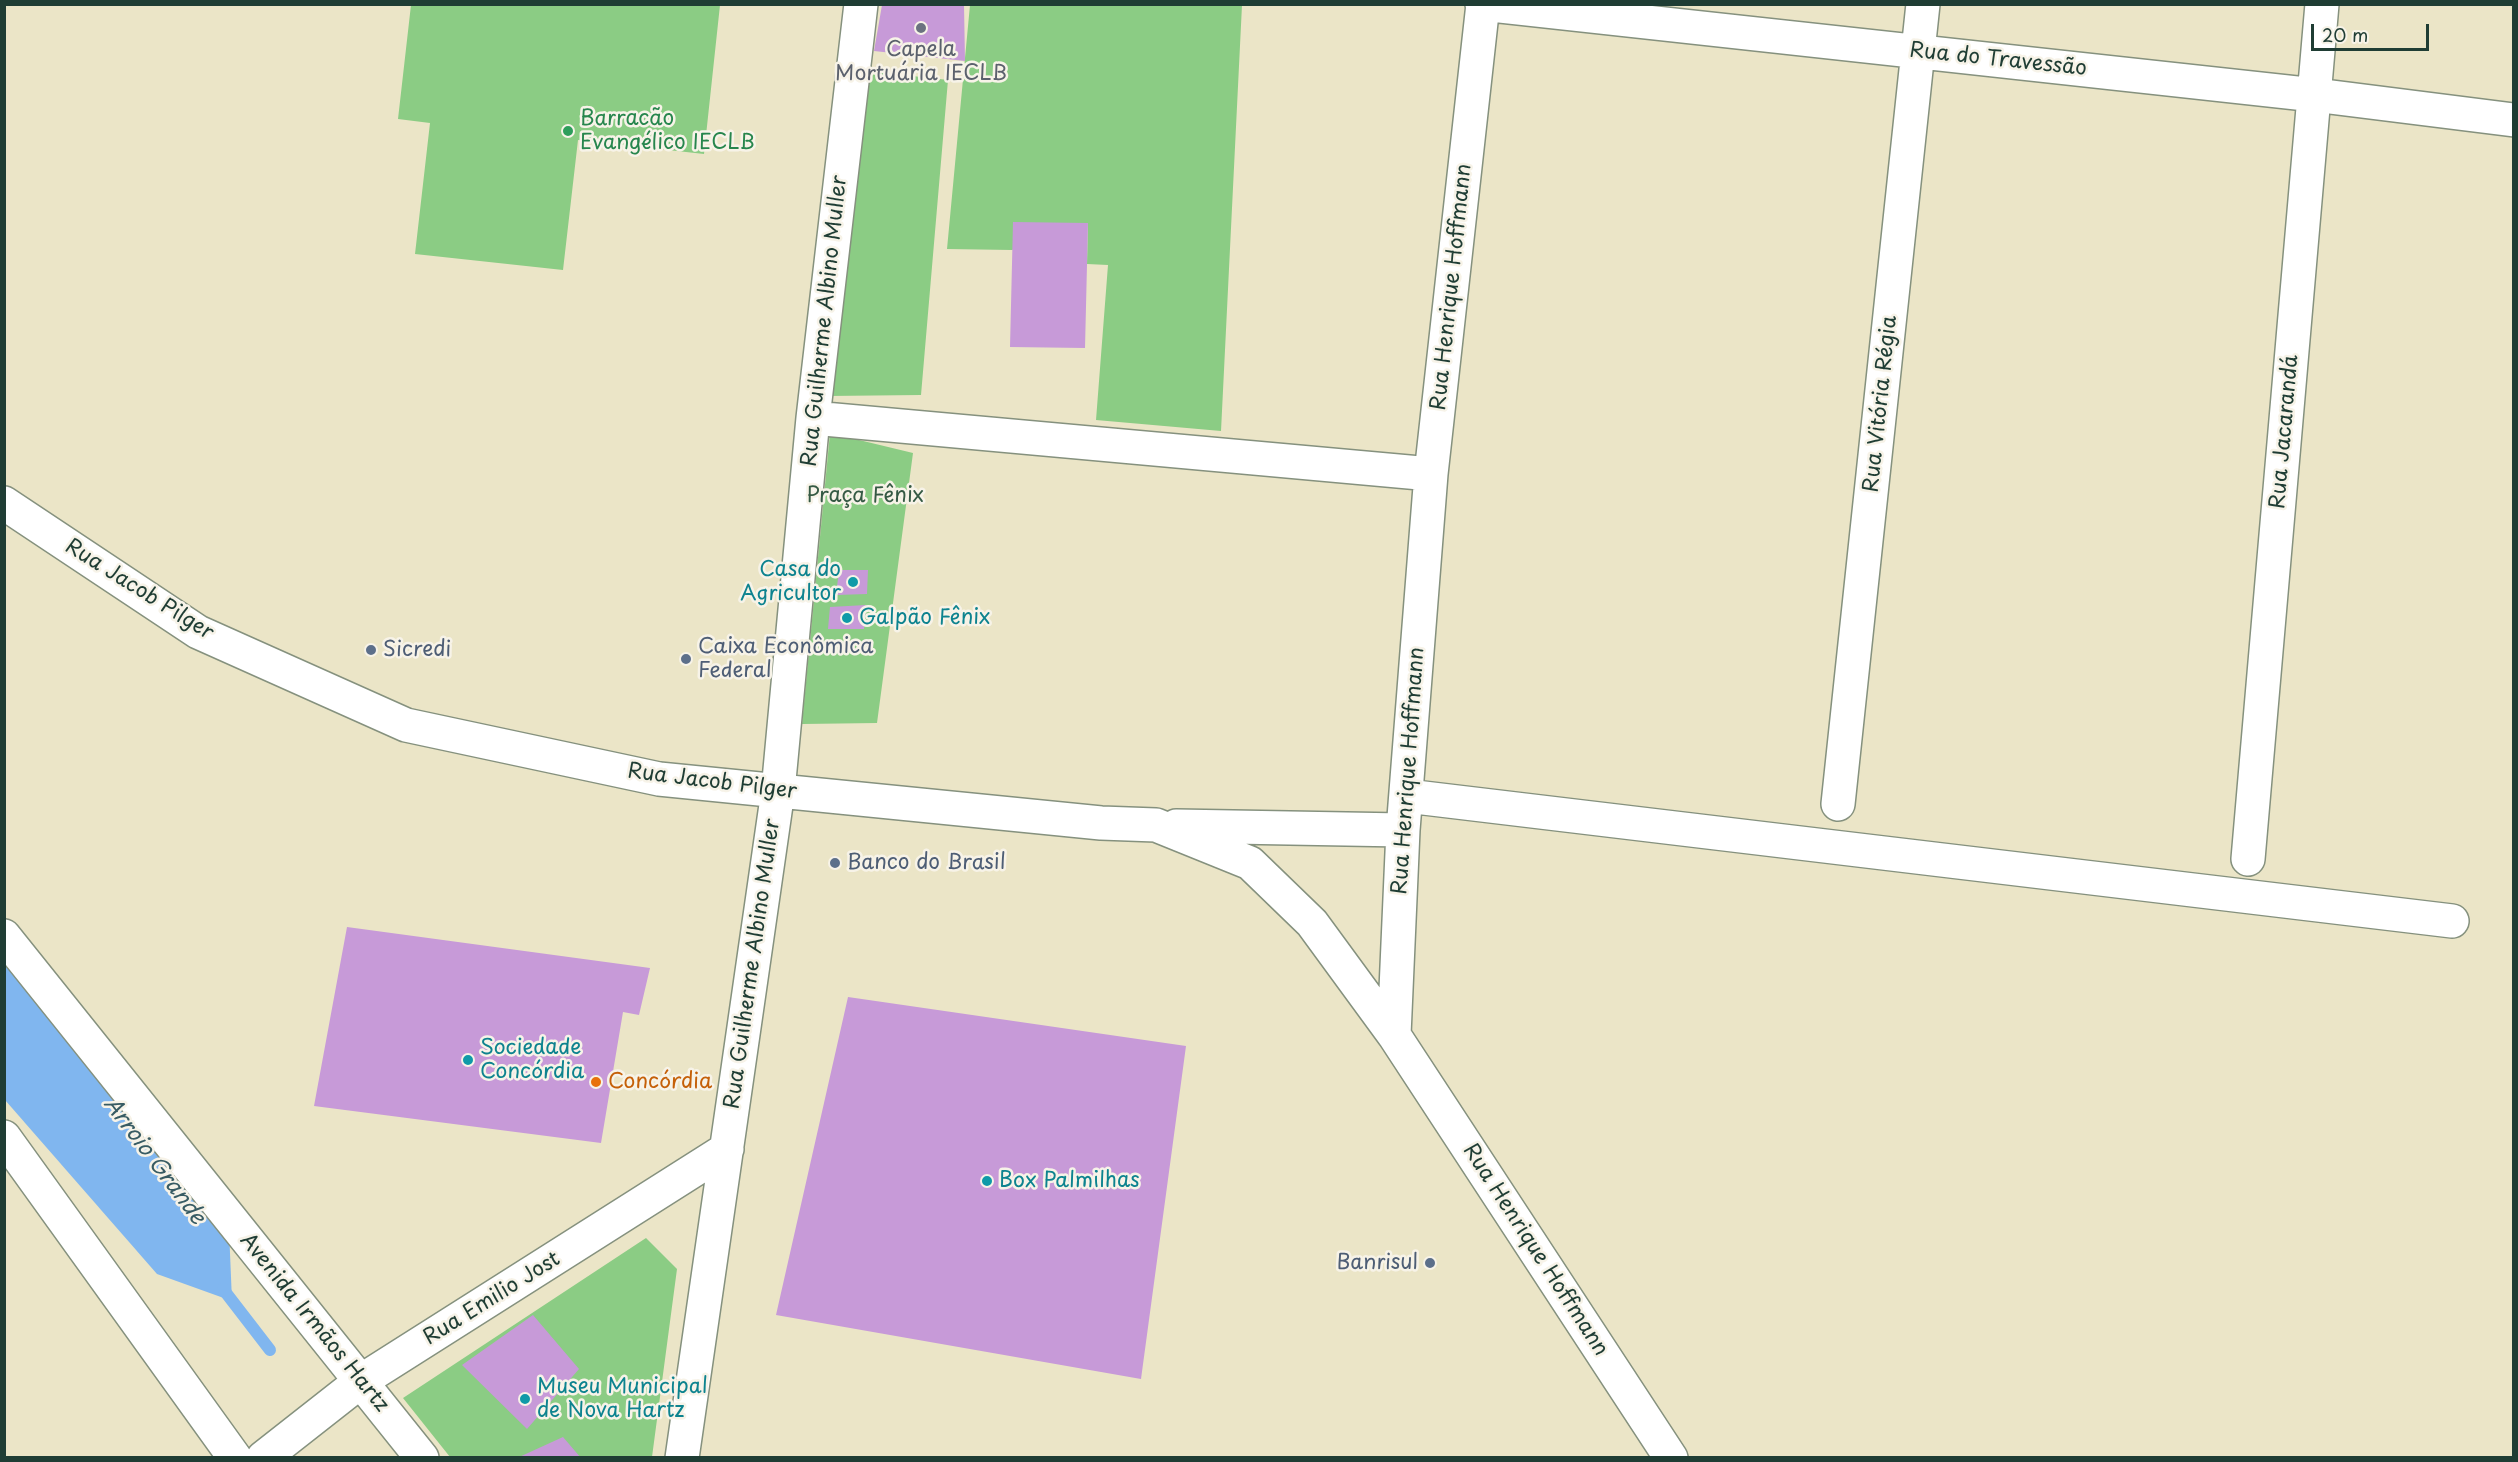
<!DOCTYPE html>
<meta charset="utf-8">
<style>
body{margin:0}
#map{position:relative;width:2518px;height:1462px;overflow:hidden;background:#ebe5c7;font-family:"Playpen Sans",sans-serif}
canvas{display:block}
.frame{position:absolute;inset:0;border:6px solid #1f3d34;pointer-events:none}
.scale{position:absolute;left:2311px;top:24px;width:118px;height:27px;box-sizing:border-box;border:3px solid #1f3d34;border-top:0;padding-left:8px;font-size:18px;line-height:21px;white-space:nowrap;color:#1f3d34;-webkit-text-stroke:4px #f7f3e8;paint-order:stroke}
</style>
<div id="map">
<canvas width="2518" height="1462"></canvas>
<div class="frame"></div>
<div class="scale">20 m</div>
</div>
<script>
const ctx = document.querySelector('canvas').getContext('2d');
ctx.lineJoin = 'round';
function fillPath(path, color) {
  ctx.fillStyle = color;
  ctx.fill(path, 'evenodd');
}
function strokePath(path, color, width, dash) {
  ctx.strokeStyle = color;
  ctx.lineWidth = width;
  ctx.lineCap = dash ? 'butt' : 'round';
  ctx.setLineDash(dash || []);
  ctx.stroke(path);
}
function drawText(font, color, halo, rows, align = 'center') {
  ctx.font = font + ' "Playpen Sans",sans-serif';
  ctx.lineWidth = 5;
  ctx.setLineDash([]);
  ctx.textBaseline = 'middle';
  ctx.strokeStyle = halo;
  ctx.fillStyle = color;
  for (const [text, x, y, turn = 0] of rows) {
    ctx.save();
    ctx.translate(x, y);
    ctx.rotate((+turn || 0) * Math.PI / 180);
    ctx.textAlign = isNaN(turn) ? turn : align;
    if (halo) ctx.strokeText(text, 0, 0);
    ctx.fillText(text, 0, 0);
    ctx.restore();
  }
}
const green = new Path2D(`
 M411,5H720L704,154L578,140L563,270L415,254L430,123L398,119Z
 M970,5H1242L1221,431L1096,420L1108,265L1087,264L1088,223L1012,250L947,249Z
 M868,71L948,80L921,395L827,396Z
 M830,433L913,453L877,723L802,724Z
 M646,1238L677,1269L652,1457H450L403,1398Z`);
const water = new Path2D(`
 M4,951L229,1229L232,1301L157,1274L5,1100Z`);
const stream = new Path2D(`
 M223,1289L270,1350`);
const building = new Path2D(`
 M882,5H964L965,61L874,51Z
 M1013,222L1088,223L1085,348L1010,347Z
 M839,570H868L867,594L836,595Z
 M866,605L864,629H828L830,607Z
 M347,927L650,968L639,1015L623,1012L601,1143L314,1106Z
 M848,997L1186,1046L1141,1379L776,1315Z
 M533,1315L579,1369L527,1429L462,1365Z
 M563,1437L581,1458H517Z`);
const minor = new Path2D(`
 M1482,4L2315,95L2514,120
 M813,418L1431,474
 M4,503L198,632L406,725L659,779L1101,823L1156,825L1250,863L1312,923L1394,1035L1671,1458
 M1407,796L2452,921
 M1838,804L1923,4
 M1176,826L1403,830
 M2248,859L2322,4
 M4,936L422,1458
 M1394,1035L1403,830L1431,474L1483,4
 M4,1137L235,1458
 M263,1458L361,1381L727,1149
 M682,1458L778,791L813,418L861,4`);
const markers = [
 [921,28,6,"#6b7280"],
 [568,131,6,"#2e9e5b"],
 [853,582,6,"#0f9aa8"],
 [847,618,6,"#0f9aa8"],
 [371,650,6,"#5c6f8a"],
 [686,659,6,"#5c6f8a"],
 [835,863,6,"#5c6f8a"],
 [468,1060,6,"#0f9aa8"],
 [596,1082,6,"#e8710a"],
 [987,1181,6,"#0f9aa8"],
 [1430,1263,6,"#5c6f8a"],
 [525,1399,6,"#0f9aa8"]
];
const worshipNames = [
 ["Capela",921,50],
 ["Mortuária IECLB",921,74]
];
const streetNames = [
 ["Rua do Travessão",1998,60,6],
 ["Rua Henrique Hoffmann",1452,287,-84],
 ["Rua Guilherme Albino Muller",825,321,-84],
 ["Rua Vitória Régia",1881,404,-84],
 ["Rua Jacarandá",2285,432,-85],
 ["Rua Jacob Pilger",139,590,32],
 ["Rua Henrique Hoffmann",1409,771,-86],
 ["Rua Jacob Pilger",712,782,7],
 ["Rua Guilherme Albino Muller",753,964,-82],
 ["Rua Henrique Hoffmann",1535,1250,57],
 ["Rua Emilio Jost",492,1299,-32],
 ["Avenida Irmãos Hartz",314,1323,51]
];
const leisureNames = [
 ["Barracão",580,119],
 ["Evangélico IECLB",580,143]
];
const parkNames = [
 ["Praça Fênix",865,496]
];
const cultureNames = [
 ["Casa do",841,570,"right"],
 ["Agricultor",841,594,"right"],
 ["Galpão Fênix",859,618],
 ["Sociedade",480,1048],
 ["Concórdia",480,1072],
 ["Box Palmilhas",999,1181],
 ["Museu Municipal",537,1387],
 ["de Nova Hartz",537,1411]
];
const serviceNames = [
 ["Caixa Econômica",698,647],
 ["Federal",698,671],
 ["Sicredi",383,650],
 ["Banco do Brasil",847,863],
 ["Banrisul",1418,1263,"right"]
];
const foodNames = [
 ["Concórdia",608,1082]
];
const waterNames = [
 ["Arroio Grande",154,1161,53]
];
fillPath(green, '#8bcc84');
fillPath(water, '#80b6ef');
strokePath(stream, '#80b6ef', 12);
fillPath(building, '#c79ad8');
strokePath(minor, '#85917e', 36);
strokePath(minor, '#fff', 33);
for (const [x, y, r, color] of markers) {
  const dot = new Path2D();
  dot.arc(x, y, r, 0, 2 * Math.PI);
  ctx.fillStyle = color;
  ctx.fill(dot);
  strokePath(dot, '#f7f3e8', 2);
}
drawText('21px', '#5b616d', '#f7f3e8', worshipNames);
drawText('21px', '#1f3d34', '#f7f3e8', streetNames);
drawText('21px', '#27864d', '#f7f3e8', leisureNames, 'left');
drawText('21px', '#355a44', '#f7f3e8', parkNames);
drawText('21px', '#0d838f', '#f7f3e8', cultureNames, 'left');
drawText('21px', '#4e5e75', '#f7f3e8', serviceNames, 'left');
drawText('21px', '#c56008', '#f7f3e8', foodNames, 'left');
drawText('italic 22px', '#375b63', '#f7f3e8', waterNames);
</script>
